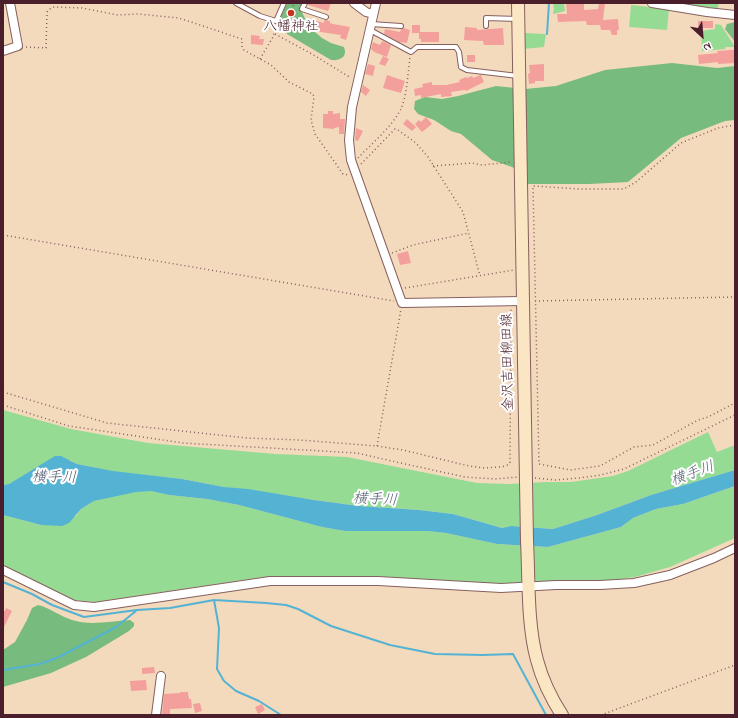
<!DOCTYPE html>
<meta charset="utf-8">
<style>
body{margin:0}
#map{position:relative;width:738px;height:718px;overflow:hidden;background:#f4dabd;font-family:"Indie Flower",sans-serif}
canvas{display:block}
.frame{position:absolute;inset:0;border:4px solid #4a1f2b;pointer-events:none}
.north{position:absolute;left:682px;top:16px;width:40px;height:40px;-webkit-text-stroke:3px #fff;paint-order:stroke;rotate:154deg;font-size:11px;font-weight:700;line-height:16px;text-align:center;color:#4a1f2b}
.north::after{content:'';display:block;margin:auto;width:14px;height:18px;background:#4a1f2b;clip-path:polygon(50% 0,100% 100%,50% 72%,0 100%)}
</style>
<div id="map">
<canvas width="738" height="718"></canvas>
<div class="frame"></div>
<div class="north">N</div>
</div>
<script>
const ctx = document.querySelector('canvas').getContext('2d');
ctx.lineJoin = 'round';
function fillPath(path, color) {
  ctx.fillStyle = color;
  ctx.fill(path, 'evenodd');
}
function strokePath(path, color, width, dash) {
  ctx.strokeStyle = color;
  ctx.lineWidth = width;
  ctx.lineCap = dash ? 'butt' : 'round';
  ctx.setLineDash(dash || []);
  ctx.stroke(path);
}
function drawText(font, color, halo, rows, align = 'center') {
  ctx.font = font + ' "Indie Flower","Klee One",sans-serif';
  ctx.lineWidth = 4;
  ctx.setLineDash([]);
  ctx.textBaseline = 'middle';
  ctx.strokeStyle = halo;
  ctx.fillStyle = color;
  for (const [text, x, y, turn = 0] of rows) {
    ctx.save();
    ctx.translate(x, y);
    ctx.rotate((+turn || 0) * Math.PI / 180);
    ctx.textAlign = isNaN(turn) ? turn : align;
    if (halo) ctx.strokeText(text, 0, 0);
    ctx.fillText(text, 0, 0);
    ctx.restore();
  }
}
const green = new Path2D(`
 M553,3H564L565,11L553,14L554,9Z
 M673,3H719L717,11Z
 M631,5L669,9L667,30L629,27Z
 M715,24L721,25L735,47H726L725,49L702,51L701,31L715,29Z
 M524,33L546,34L544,47L523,49Z
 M3,410L71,429L148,443L276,454L347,457L477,483L509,484L547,482H571L613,476L628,471L708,432L717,452L735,445V470L651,495L597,515L553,529L511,526L502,528L453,514L419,510L359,506L314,500L224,487L182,479L116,472L77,464L70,460L41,465L9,484L3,485Z
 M735,486V538L670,567L635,577L599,582L539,581L496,584L296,576L263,577L95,602L74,600L3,566V515L41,525L76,516L81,509L94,501L136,491H151L169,495L207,499L239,505L322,527L345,531H427L446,533L497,544L548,547L621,527L633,518L656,509L683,504Z`);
const forest = new Path2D(`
 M287,3H302L301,10L309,27L322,38L331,43L344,47C348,57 340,61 331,60L287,34L280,19Z
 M735,22V42L725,29L727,24Z
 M672,63L717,68L735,66V120L725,121L681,138L628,182L589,184H526V172L492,160L461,134L451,131L434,120L418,114L414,109L415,101L425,97L442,99L458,96L496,86L525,89L556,86L605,70Z
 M38,605C50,608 60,616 72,620C90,626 111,621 130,620L134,623V626L129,631L86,657L51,673L3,687V650L15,642L27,620L32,608Z`);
const water = new Path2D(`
 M55,456H61L77,464L113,471L182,479L224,487L248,489L314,500L359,506L419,510L453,514L502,528L511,526L553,529L597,515L651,495L735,470V486L683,504L656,509L633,518L621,527L548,547L497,544L446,533L427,531H345L322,527L239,505L207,499L169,495L151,491L136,492L94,501L81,509L69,523L62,526L41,525L3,515V485L9,484Z`);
const stream = new Path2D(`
 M547,34L549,3
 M3,582L32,594L52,605L84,617L137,610L170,608L214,600L266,603L286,605L298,609L331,626L390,645L435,654L483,655L513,654L546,715
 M214,600L219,628L217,669L224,681L236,691L259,701L281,715
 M3,670L40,664L59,657L116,627L136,611`);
const building = new Path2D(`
 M308,3H331L328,11L308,5Z
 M566,3H584V10L598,9L599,3H605L603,20L618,19L619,30H617V35H612L610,30H601L600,25H587L586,21L558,22L557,14H567Z
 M324,20L330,21V23L333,24L350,27L346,40L340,38L341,35L314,31L316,21L324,23Z
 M698,21H713V28H698Z
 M412,25H420V32H439V42H421V39H419V33H412Z
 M465,27L477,28V30L503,28L504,45H484L483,41L464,40Z
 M404,28L410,30L407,43L399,42L384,34L385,29L400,32L401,29Z
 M251,35L260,36L259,39H264L263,45L251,44Z
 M382,41L391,45L387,57L374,52L371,49L373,42L380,45Z
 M730,50H735V63L718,64V62L699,64L698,55L718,53L717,51Z
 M467,55H475V62H467Z
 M383,56L389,59L385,66L379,64Z
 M368,64L375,66L373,76L365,74Z
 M544,64V81H535V83L529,84L528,74L530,73L529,65Z
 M387,75L405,81L401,93L383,88Z
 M480,75H481L484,82L466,91L465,90L451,92L452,96L441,97V94L421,98V95L415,96L414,89L423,87L422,84L432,82V85H446L460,82L459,80L466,77L467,78L472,76L473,78Z
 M363,85L370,90L366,96L361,92Z
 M328,111H333V114L340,113V119H345L344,134H339V127L334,128V129L323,128V114H328Z
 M426,117L432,124L422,132L415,124L419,120L421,122Z
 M407,119L416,127L412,131L403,124Z
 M356,128L363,131L358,141L355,140Z
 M408,251L411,263L400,265L397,254Z
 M6,608L12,611L3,629V611H5Z
 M154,667L155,673L142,674V668Z
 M146,680L147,690L131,691L130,681Z
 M180,692H188L189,699H191L192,708L170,709V715H162L164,694L180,693Z
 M200,703L202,711L195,713L193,704Z
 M262,704L265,710L258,714L255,707Z`);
const path = new Path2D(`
 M293,6L295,3
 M275,34L312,54L351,78
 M26,47L46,48L47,12L50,9L54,7L82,8L118,15L138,14L179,18L242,39V47L244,50L271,65L289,82L313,94L314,97L311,120L315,134L343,174L349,175
 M260,59L273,37L276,27
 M735,125L718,128L681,143L636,182L624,189H580L533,186L539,464L570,470L600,466L634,447L653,445L698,420L708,417L735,403
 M358,158C372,143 391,128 401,109C407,95 408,72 410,57
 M361,164L395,129L398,130L416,143L428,157L463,212L480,276
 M433,166L472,163L482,165L512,162
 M3,235L394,301
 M392,253L413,245L469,233
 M405,288L514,270
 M535,301L735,297
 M3,392L107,423L247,438L300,440L377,446L403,450L469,466L485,468L501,467L508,465L510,462L511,309
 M3,405L69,426L183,443L357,453L396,462L465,477L495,479L518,477
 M377,446L401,309
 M535,478L555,480L579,478L601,475L624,469L735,415
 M601,715L735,665`);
const lane = new Path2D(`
 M236,3L260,16L276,21L284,3
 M305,3L302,9L326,17
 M371,24L401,26
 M486,26V18L518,19
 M370,30L411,52L417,47H456L459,52L461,67L467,70L518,76`);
const street = new Path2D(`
 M354,3L366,12L373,14
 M376,3L352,107L349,140L351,160L402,303L523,301
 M652,3L707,12L735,15
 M3,51L18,46L10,3
 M3,570L74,605L94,607L270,581H378L501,588L556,585H600L634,583L670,575L714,558L735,548
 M156,715L161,676`);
const secondary = new Path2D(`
 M518,3L527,541C529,578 527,624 537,660C542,679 551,698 562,715`);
const markers = [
 [291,13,4,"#c8321e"]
];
const poiNames = [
 ["八幡神社",291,28]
];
const streetNames = [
 ["金沢吉田柳田線",509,362,-91]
];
const waterNames = [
 ["横手川",693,475,-20],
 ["横手川",54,479,1],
 ["横手川",375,501,3]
];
fillPath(green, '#96db94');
fillPath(forest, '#78bb7e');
fillPath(water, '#54b3d3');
strokePath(stream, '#54b3d3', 2);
fillPath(building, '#f39f9b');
strokePath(lane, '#86605e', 6);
strokePath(street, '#86605e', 10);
strokePath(secondary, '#86605e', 14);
strokePath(path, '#86605e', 1.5, [1, 3]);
strokePath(lane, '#fff', 4);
strokePath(street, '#fff', 8);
strokePath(secondary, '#fbe6c4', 12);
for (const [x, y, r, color] of markers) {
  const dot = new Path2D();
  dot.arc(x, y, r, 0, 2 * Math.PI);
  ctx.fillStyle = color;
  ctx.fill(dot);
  strokePath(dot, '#fff', 1.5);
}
drawText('14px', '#4a1f2b', '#fff', poiNames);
drawText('14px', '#4a1f2b', '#fff', streetNames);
drawText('italic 15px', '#4e5a6e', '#fff', waterNames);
</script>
